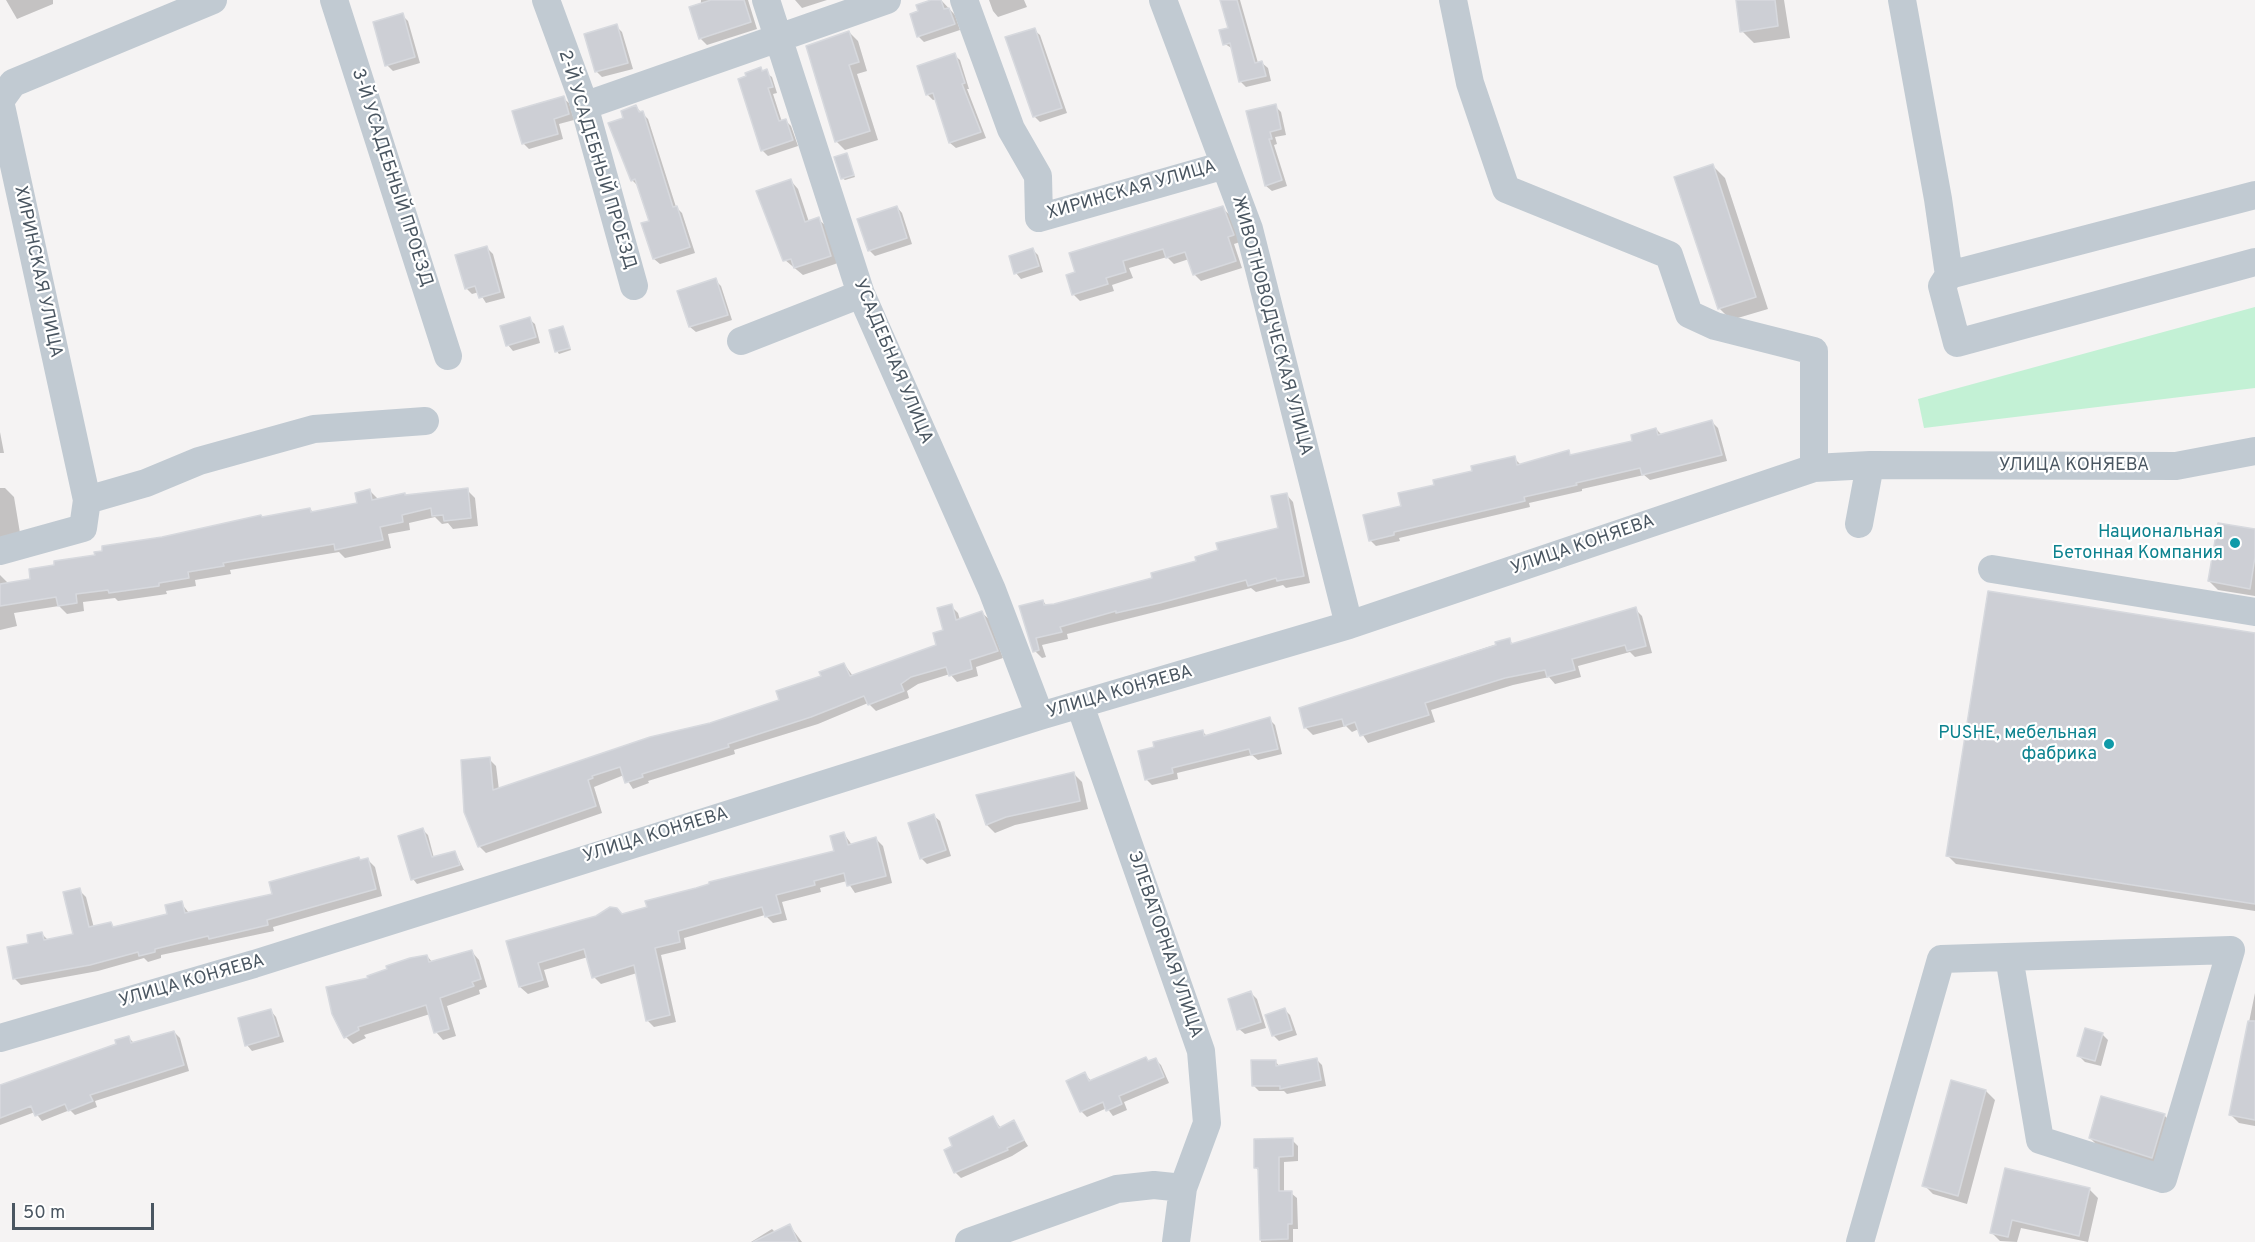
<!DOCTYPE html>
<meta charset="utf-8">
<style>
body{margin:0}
#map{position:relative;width:2255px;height:1242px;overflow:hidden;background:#f5f3f3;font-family:Overpass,sans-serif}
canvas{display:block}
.scale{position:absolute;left:12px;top:1203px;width:142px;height:27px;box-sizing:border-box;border:3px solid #4a5661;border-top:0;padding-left:8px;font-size:18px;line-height:21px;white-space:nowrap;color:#4a5661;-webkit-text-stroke:4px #fff;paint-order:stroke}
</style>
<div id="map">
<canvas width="2255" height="1242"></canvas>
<div class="scale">50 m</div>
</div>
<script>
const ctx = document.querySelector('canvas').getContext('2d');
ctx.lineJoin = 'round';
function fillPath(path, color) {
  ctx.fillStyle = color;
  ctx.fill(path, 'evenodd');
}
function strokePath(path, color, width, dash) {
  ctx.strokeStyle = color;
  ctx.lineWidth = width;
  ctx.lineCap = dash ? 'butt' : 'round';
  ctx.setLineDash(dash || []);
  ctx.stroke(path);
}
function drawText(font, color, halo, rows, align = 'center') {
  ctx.font = font + ' Overpass,sans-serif';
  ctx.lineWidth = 4.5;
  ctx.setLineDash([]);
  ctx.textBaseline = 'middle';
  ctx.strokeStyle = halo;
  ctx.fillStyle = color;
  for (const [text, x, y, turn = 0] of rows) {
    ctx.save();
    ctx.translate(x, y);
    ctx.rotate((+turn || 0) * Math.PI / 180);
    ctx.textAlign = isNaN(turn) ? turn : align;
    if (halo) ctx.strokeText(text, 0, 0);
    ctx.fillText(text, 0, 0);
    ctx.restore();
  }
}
const green = new Path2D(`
 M2255,307V388L1924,428L1918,399Z`);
const shadow = new Path2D(`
 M6,0H53V4L17,19Z
 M701,0H748L757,29L707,45L700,38Z
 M795,0H827L802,8Z
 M936,0H941L955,15L960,30L924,42L919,37L911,15Z
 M989,0H1024L1027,7L998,17L993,11Z
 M1221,0H1240L1258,63H1262L1268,68L1271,81L1246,87L1240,81L1233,49L1225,44L1230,29Z
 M1737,0H1784L1790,38L1754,43L1742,31Z
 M402,15L408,21L420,63L393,71L387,65Z
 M616,26L622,32L633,69L602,77L596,71Z
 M1034,30L1040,35L1067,113L1040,122L1034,116Z
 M849,32L858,41L867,71L857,74L878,140L845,150L836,141Z
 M954,55L960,60L969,89H967L986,138L956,148L950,143L937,99L933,100L927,94Z
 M761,69L772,77L777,93L773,94L782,122L785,120L791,126L798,146L768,156L762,150Z
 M563,98L569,103L574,120L559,124L563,139L529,149L523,143Z
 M1275,106L1281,112L1286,135L1275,137L1277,144L1274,145L1287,186L1272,191L1266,186L1248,112Z
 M636,107L648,119L676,207L682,213L695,253L660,264L654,259L651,222L638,186L632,180L625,119Z
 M846,155L855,177L845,180L842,178Z
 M1713,166L1725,178L1768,309L1731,320L1719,308Z
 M791,181L798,189L809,222L818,219L826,226L838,263L803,275L785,260Z
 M897,207L902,213L912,244L875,256L869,250Z
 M1222,208L1230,215L1240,242L1234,244L1242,268L1201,281L1194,274L1189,259L1174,264L1167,257L1129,268L1133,278L1112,285L1114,291L1080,301L1073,294L1068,276Z
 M487,248L493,254L505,298L486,303L479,292L472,294L466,288Z
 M1033,250L1038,255L1043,272L1021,279L1016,273Z
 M715,280L721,286L732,320L696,332L690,327L679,292Z
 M529,319L535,324L540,343L513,351L508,345Z
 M563,328L571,350L559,354L557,351Z
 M1712,422L1718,428L1727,461L1650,480L1644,475L1582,489V491L1529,503L1530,507L1399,538L1400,541L1376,546L1370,540L1402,507L1436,486L1514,458L1521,465L1568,452L1572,456L1634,442L1656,429L1662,435Z
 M0,432L4,453H0Z
 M0,488H5L14,497L21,539L0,548Z
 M467,490L475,498L478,526L453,529L448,523L442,524L435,517L409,523L410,530L388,534L391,548L345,558L339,552L230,570L231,574L195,580L196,586L166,591L167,594L118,601L115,598L83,602L84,611L67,614L59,606L14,613L17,626L0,630V575L9,584L32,580L96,556L263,519L310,509L314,513L359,504L370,491L378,499Z
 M1286,494L1293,502L1310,583L1286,588L1283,585L1256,592L1251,588L1067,634L1068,639L1042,645L1046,657L1042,658L1035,651L1021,607L1043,601L1047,606L1154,579L1279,529Z
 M2255,531V596L2218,590L2209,581Z
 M951,606L958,613L960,620L982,613L989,619L1003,658L976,667L978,676L957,682L950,674L918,684L907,691L909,698L876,711L868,703L818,724L734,750L735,754L648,781L649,783L633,789L624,775L594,787L602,813L486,853L479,846L489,759L496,766L499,790L781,701L844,664L853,676L938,646Z
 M1635,609L1642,616L1652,653L1635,657L1630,652L1578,666L1581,677L1555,684L1549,677L1513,685L1431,710L1435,722L1368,743L1359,729L1352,732L1346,726L1313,735L1306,728L1301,709L1509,640L1514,645Z
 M2255,634V911L1956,864L1947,855Z
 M1269,719L1275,725L1282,754L1258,760L1252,755L1177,773L1178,779L1152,785L1146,779L1202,731L1208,737Z
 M1074,774L1082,782L1088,809L1015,825L995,833L987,825Z
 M934,816L940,821L951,856L927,864L921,858Z
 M423,830L428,835L434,858L455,852L464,870L417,884L413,879Z
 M844,834L852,845L876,839L883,846L892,883L855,893L847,881L820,888L821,892L782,902L787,920L773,923L765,915L684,938L686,949L661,955L676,1022L654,1027L647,1020L637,973L601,984L594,977L588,957L544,970L549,987L528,994L520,987L507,942L623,915L835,852Z
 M368,860L375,867L382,896L273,927L274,931L161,955V958L148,962L144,958L98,971L21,985L14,978L30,945L42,934L49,941L75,936L79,890L86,897L94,928L111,924L115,928L169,915L181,903L189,913L274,895Z
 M472,952L479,960L487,987L479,990L480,994L447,1006L456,1036L443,1040L436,1032L430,1014L364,1035L366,1038L353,1044L346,1037L369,979L427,956L433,963Z
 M1251,993L1257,999L1266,1028L1245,1034L1239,1029Z
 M2255,993V1126L2239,1123L2230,1114Z
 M1285,1010L1290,1015L1297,1035L1279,1041L1273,1035Z
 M271,1011L276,1017L284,1042L252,1051L247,1045Z
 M174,1032L180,1038L189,1071L95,1101L97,1107L75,1115L70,1110L42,1121L35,1112L0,1125V1086L118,1045L129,1038L134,1043Z
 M2102,1034L2108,1040L2101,1066L2085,1062L2079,1056Z
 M1316,1059L1322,1065L1326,1086L1287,1094L1284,1091H1259L1253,1085L1275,1061L1280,1067Z
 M1156,1060L1161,1065L1169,1083L1124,1102L1127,1110L1113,1116L1107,1108L1087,1117L1081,1111L1085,1074L1092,1082Z
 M1986,1091L1995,1100L1967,1204L1933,1194L1924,1185Z
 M2164,1115L2173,1124L2161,1166L2099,1147L2090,1138Z
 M993,1118L1001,1128L1013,1122L1028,1146L1012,1156L961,1178L955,1172Z
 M1292,1140L1298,1146V1161L1284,1162V1193H1291L1297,1198L1298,1229H1293V1242H1261L1260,1172L1256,1168Z
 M2006,1169L2089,1189L2098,1198L2088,1242L2021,1228L2017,1242L2000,1241L1991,1232Z
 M790,1226L802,1242H751L772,1229L776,1233Z`);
const building = new Path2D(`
 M711,0H744L751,22L699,39L689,7Z
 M931,0H941L944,9L949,8L955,24L917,37L910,14L918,11L916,5Z
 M1220,0H1237L1255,63L1262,61L1266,76L1239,82L1230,43L1223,45L1219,30L1228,28Z
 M1736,0H1775L1778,26L1740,32Z
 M403,13L415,57L385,66L373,22Z
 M617,24L628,63L595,72L584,34Z
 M1035,28L1062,108L1033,117L1005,37Z
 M849,31L859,62L849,65L870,131L835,142L806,46Z
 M955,53L965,83L962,84L981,132L949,143L933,93L926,95L917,66Z
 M761,67L762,71L767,69L773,87L768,88L779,121L786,119L793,140L761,151L738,79L746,76L745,73Z
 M564,96L569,114L554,119L558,134L522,144L512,111Z
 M1276,104L1281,129L1270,132L1272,139H1269L1282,180L1265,186L1246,111Z
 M636,105L639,112L643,111L673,207L677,206L690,247L653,259L641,223L649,221L635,179L631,181L608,123L623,118L621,111Z
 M847,153L854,175L841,179L834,157Z
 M1713,164L1756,297L1718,309L1674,177Z
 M791,179L805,222L819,217L831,256L794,268L791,259L783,261L756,191Z
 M897,206L907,238L868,251L857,219Z
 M1223,206L1234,235L1228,237L1236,261L1193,275L1185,252L1166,258L1163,249L1123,261L1126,272L1106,278L1108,284L1072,295L1066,275L1075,272L1069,253Z
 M487,246L500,292L479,298L475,286L465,289L455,255Z
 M1033,248L1039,266L1014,274L1009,256Z
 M716,278L728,315L689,327L677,291Z
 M530,317L536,337L506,346L500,326Z
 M563,326L570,348L555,352L549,330Z
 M1712,420L1722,455L1642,475L1640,468L1576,483L1577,485L1524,497L1525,501L1394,532V535L1369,541L1363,515L1401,506L1398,493L1434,485L1433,480L1472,471L1471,466L1515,456L1517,465L1569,450L1570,455L1632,441L1631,435L1656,428L1658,435Z
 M468,488L471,518L444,521L443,515L432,516L431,508L402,515L403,522L380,527L383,540L335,550L334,544L223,563L224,566L188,572L189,578L159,583V586L109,593L108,590L76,594L77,603L58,606L56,597L0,606V584L30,579L29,569L54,565V561L95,555L94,552L102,551V546L162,537L261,515L262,517L310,508L311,512L357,503L355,493L370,489L372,500L405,493V495Z
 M1287,493L1304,576L1277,581L1276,578L1248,586L1246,580L1160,603L1116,613V611L1060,627L1062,632L1036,638L1039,650L1033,652L1019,606L1043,600L1044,605L1054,604L1152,578L1151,573L1196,561L1195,557L1218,550L1216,543L1278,528L1271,496Z
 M2218,523L2255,529V557L2250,589L2208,581Z
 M1988,591L2255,633V904L1946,856Z
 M952,604L956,620L982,611L998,651L970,660L972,669L949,676L946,667L911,677L901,684L904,691L868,705L864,696L811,717L728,744L729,747L642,774L643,777L625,783L620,767L592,776L593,778L588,780L596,806L478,847L464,812L461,760L490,757L493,790L650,737L710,723L779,700L776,691L821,676L819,672L844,663L850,676L936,645L933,633L943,630L937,608Z
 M1636,607L1646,646L1627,651L1625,645L1572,659L1575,670L1547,677L1545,670L1505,678L1425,703L1429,715L1360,736L1355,722L1344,726L1342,719L1304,728L1299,708L1496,645L1495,642L1510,638L1511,644Z
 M1270,717L1278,749L1251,755L1249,749L1172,768L1173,773L1145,780L1138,751L1154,747L1153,742L1203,730L1204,736Z
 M1074,772L1080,801L1006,817L986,825L976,795Z
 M934,814L946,850L920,859L908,823Z
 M423,828L432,857L455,851L460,865L411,880L398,836Z
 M844,832L848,845L876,837L886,876L847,886L844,873L814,881L815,885L776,895L781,913L765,917L762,907L678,931L680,942L655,948L670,1015L646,1021L634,965L592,978L584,949L538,963L543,980L519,987L506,941L596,916L610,907L617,908L622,914L647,907L645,901L696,888L709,884V882L834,851L830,836Z
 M359,857L360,860L368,858L376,889L267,920L268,925L209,939L208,936L155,949V952L139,956L138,952L90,965L13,979L7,947L28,943L27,935L42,932L44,940L73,934L63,892L80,888L89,927L111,922L113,927L167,914L165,905L182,901L185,913L272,894L269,882Z
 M472,950L481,979L472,982L474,986L440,998L449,1029L434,1033L426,1005L358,1027L359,1030L344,1038L332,1014L326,987L368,978L367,976L387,969L386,966L410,958L427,955L429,962Z
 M1251,991L1261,1022L1237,1030L1228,999Z
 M1285,1008L1292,1030L1272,1036L1265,1015Z
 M271,1009L279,1036L245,1046L238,1018Z
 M2248,1021H2255V1120L2229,1115Z
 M2085,1028L2103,1033L2095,1061L2077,1056Z
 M174,1031L184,1065L90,1095L93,1101L68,1111L65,1104L35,1116L31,1106L0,1118V1085L116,1044L115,1040L129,1036L131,1043Z
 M1146,1057L1148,1061L1156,1058L1164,1077L1119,1096L1122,1104L1106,1111L1103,1102L1080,1112L1066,1081L1085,1072L1089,1081Z
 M1317,1058L1321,1080L1280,1089V1086H1252L1251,1060H1276V1066Z
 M1951,1080L1986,1090L1958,1196L1922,1186Z
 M2101,1096L2165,1114L2152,1158L2089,1138Z
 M993,1116L999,1128L1014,1120L1024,1140L1007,1148L1008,1150L954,1173L944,1150L952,1146L949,1138Z
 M1293,1138V1156L1279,1157V1191H1292V1224H1288V1239L1260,1240L1258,1168H1254V1139Z
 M2005,1168L2090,1188L2079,1236L2012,1220L2008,1237L1990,1233Z
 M790,1224L798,1242H753Z`);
const minor = new Path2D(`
 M334,0L448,356
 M546,0L582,98L634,286
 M766,0L861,294L992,590L1040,716
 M964,0L1011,129L1038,176L1039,218L1225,165
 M1163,0L1249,229L1349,625
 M1453,0L1470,83L1506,189L1669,255L1689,314L1715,326L1814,351V468
 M1902,0L1938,199L1949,275
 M584,106L887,0
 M2255,195L1949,275L1942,286L1957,343L2255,262
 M741,341L861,294
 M87,500L0,101L13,83L213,0
 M1859,524L1870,465
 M0,551L83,528L87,500L146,483L199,461L314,429L425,421
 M1992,569L2255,612
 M1080,705L1201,1051L1207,1123L1183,1188L1176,1242
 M0,1038L254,964L1040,716L1349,625L1814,468L1870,465L2176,466L2255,451
 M969,1242L1117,1189L1154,1185L1183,1188
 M1860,1242L1941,959L2231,950L2163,1179L2040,1140L2009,957`);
const markers = [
 [2235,543,6,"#0f9aa8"],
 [2109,744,6,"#0f9aa8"]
];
const streetNames = [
 ["2-Й УСАДЕБНЫЙ ПРОЕЗД",596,160,73],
 ["3-Й УСАДЕБНЫЙ ПРОЕЗД",391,178,72],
 ["ХИРИНСКАЯ УЛИЦА",1132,191,-16],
 ["ХИРИНСКАЯ УЛИЦА",37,272,78],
 ["ЖИВОТНОВОДЧЕСКАЯ УЛИЦА",1271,326,75],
 ["УСАДЕБНАЯ УЛИЦА",892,362,67],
 ["УЛИЦА КОНЯЕВА",2074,466],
 ["УЛИЦА КОНЯЕВА",1583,546,-19],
 ["УЛИЦА КОНЯЕВА",1120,693,-16],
 ["УЛИЦА КОНЯЕВА",656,836,-17],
 ["ЭЛЕВАТОРНАЯ УЛИЦА",1164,945,71],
 ["УЛИЦА КОНЯЕВА",192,982,-16]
];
const cultureNames = [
 ["Национальная",2223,533],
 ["Бетонная Компания",2223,554],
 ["PUSHE, мебельная",2097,734],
 ["фабрика",2097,755]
];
fillPath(green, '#c3f1d5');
fillPath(shadow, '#0003');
fillPath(building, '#cdcfd5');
strokePath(building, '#d7d9de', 1.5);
strokePath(minor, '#c1cad2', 28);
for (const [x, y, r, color] of markers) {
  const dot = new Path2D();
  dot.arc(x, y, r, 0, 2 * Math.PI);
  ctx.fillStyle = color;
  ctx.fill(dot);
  strokePath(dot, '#fff', 2);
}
drawText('18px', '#4a5661', '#fff', streetNames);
drawText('18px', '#0d838f', '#fff', cultureNames, 'right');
</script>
